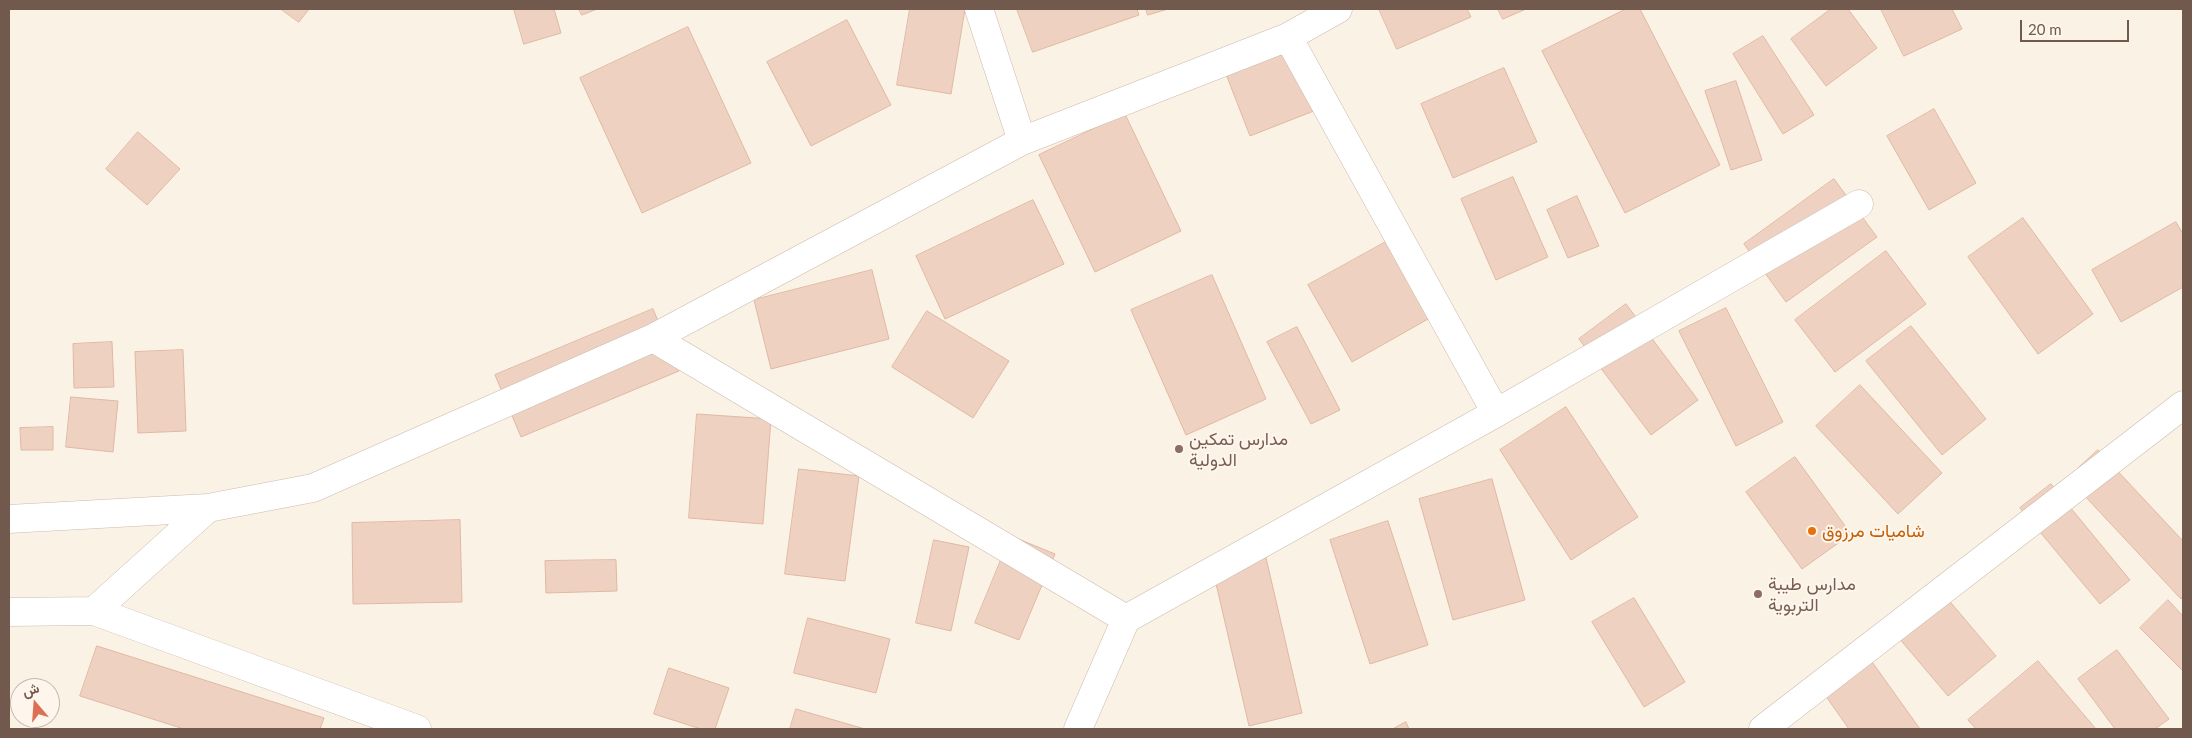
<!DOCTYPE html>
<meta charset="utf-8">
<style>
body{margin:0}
#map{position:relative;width:2192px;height:738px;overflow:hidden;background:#fbf2e6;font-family:Lato,Vazirmatn,sans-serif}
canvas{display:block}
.frame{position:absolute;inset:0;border:10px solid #72594d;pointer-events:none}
.north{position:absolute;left:10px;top:678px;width:50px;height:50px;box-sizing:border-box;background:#fef6ec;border:1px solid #c6b7ac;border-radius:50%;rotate:342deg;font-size:14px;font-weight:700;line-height:20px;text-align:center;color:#72594d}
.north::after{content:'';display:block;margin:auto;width:18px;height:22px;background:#dc7054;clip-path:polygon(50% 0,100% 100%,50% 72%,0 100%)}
.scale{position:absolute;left:2020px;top:20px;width:109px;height:22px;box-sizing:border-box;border:2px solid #72594d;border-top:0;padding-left:6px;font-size:15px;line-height:18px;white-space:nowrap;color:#72594d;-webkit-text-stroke:4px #fef6ec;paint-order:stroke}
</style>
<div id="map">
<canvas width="2192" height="738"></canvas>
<div class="frame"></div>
<div class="north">ش</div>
<div class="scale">20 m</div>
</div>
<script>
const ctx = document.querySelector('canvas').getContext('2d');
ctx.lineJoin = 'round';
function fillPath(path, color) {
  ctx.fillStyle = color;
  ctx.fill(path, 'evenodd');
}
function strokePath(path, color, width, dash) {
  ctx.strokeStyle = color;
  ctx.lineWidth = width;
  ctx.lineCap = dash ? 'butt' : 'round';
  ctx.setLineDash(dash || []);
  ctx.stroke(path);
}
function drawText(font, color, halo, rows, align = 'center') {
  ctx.font = font + ' Lato,Vazirmatn,sans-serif';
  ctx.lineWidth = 4;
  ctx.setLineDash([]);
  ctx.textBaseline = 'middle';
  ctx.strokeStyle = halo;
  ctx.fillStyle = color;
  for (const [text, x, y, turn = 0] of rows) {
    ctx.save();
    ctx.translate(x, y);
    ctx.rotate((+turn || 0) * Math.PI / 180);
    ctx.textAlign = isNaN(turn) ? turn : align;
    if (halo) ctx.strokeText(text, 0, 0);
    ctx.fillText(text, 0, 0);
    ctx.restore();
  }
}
const building = new Path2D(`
 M281,9H309L299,22Z
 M514,9H554L561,33L524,44Z
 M579,9H597L582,15Z
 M910,9H965L951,94L897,85Z
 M1017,9H1137L1139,15L1033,52Z
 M1146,9H1168L1148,15Z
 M1379,9H1467L1471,17L1397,49Z
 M1498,9H1526L1503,19Z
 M1626,9H1640L1720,165L1625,213L1542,51Z
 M1831,9H1848L1877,48L1826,86L1791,39Z
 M1881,9H1952L1962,29L1904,56Z
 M847,20L891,105L811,146L767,62Z
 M688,27L751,163L642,213L580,78Z
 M1763,36L1814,115L1783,134L1733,54Z
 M1303,39L1329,105L1250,136L1224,69Z
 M1504,68L1537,142L1453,178L1421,104Z
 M1736,81L1762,160L1731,170L1705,91Z
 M1934,109L1976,183L1929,210L1887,136Z
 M1125,114L1181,231L1095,272L1039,155Z
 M138,132L180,169L147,205L106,169Z
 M1513,177L1548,257L1496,280L1461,199Z
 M1834,179L1877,237L1786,302L1744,244Z
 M1577,196L1599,246L1568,258L1547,210Z
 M1033,200L1064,264L945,319L916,256Z
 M2023,218L2093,314L2038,354L1968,257Z
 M2176,222L2183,234V287L2121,322L2092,270Z
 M1393,238L1437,314L1352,362L1308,285Z
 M1886,251L1926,304L1835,372L1795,320Z
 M872,270L889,339L771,369L754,300Z
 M1212,275L1266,399L1186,435L1131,310Z
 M1626,304L1698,400L1651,435L1579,339Z
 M1726,308L1783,422L1736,446L1679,331Z
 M653,309L679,371L521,437L495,375Z
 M927,311L1009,361L973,418L892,367Z
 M1911,326L1986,419L1942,455L1866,361Z
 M1297,327L1340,410L1311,424L1267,342Z
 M112,342L114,387L74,388L73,344Z
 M183,350L186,431L138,433L135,352Z
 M1860,385L1942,473L1898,514L1816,426Z
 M71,397L118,401L113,452L66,447Z
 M1566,407L1638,517L1571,560L1500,450Z
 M697,414L771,419L763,524L689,518Z
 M53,427V450H21L20,428Z
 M2098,450L2183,541V596L2181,599L2068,478Z
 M1795,457L1851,534L1802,569L1746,492Z
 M799,469L859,476L845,581L785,574Z
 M1492,479L1525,600L1453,620L1419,499Z
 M2051,484L2130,580L2100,604L2020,508Z
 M460,520L462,602L353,604L352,523Z
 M1388,521L1428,645L1370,664L1330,540Z
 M1011,536L1055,554L1019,640L975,623Z
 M934,540L969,547L951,631L916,623Z
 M1264,549L1302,713L1249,726L1211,562Z
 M616,560L617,591L546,593L545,561Z
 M1935,584L1996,656L1948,696L1887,624Z
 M1634,598L1685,682L1644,707L1592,622Z
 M2168,600L2183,616V671L2140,628Z
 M808,618L890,639L876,693L794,673Z
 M1860,645L1920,729H1849L1813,678Z
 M97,646L324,718L320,729H184L80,696Z
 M2117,650L2169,719L2155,729H2115L2078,679Z
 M2038,661L2096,729H1976L1968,720Z
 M669,668L729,688L715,729H701L654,714Z
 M796,709L865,729H790Z
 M1406,722L1409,729H1393Z`);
const street = new Path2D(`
 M979,9L1022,141
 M1288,37L1496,413
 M653,338L1126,619
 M9,519L208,508L313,488L653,338L1022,141L1288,37L1338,9
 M94,611L208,508
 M9,612L94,611L417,729
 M1078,729L1126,619L1496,413L1859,204
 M1763,729L2183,405`);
const markers = [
 [1179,449,5,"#8d6e63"],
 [1812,531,5,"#e8710a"],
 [1758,594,5,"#8d6e63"]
];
const educationNames = [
 ["مدارس تمكين",1189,439],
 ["الدولية",1189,460],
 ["مدارس طيبة",1768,584],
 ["التربوية",1768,605]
];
const foodNames = [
 ["شاميات مرزوق",1822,531]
];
fillPath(building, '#eed1c0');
strokePath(building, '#e0b8a1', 1);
strokePath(street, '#ccbaad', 29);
strokePath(street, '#fff', 28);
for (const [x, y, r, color] of markers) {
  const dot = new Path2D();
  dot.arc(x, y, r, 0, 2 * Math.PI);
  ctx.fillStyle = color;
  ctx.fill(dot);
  strokePath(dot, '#fef6ec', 2);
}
drawText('18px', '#785e54', '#fef6ec', educationNames, 'left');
drawText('18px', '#c56008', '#fef6ec', foodNames, 'left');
</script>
